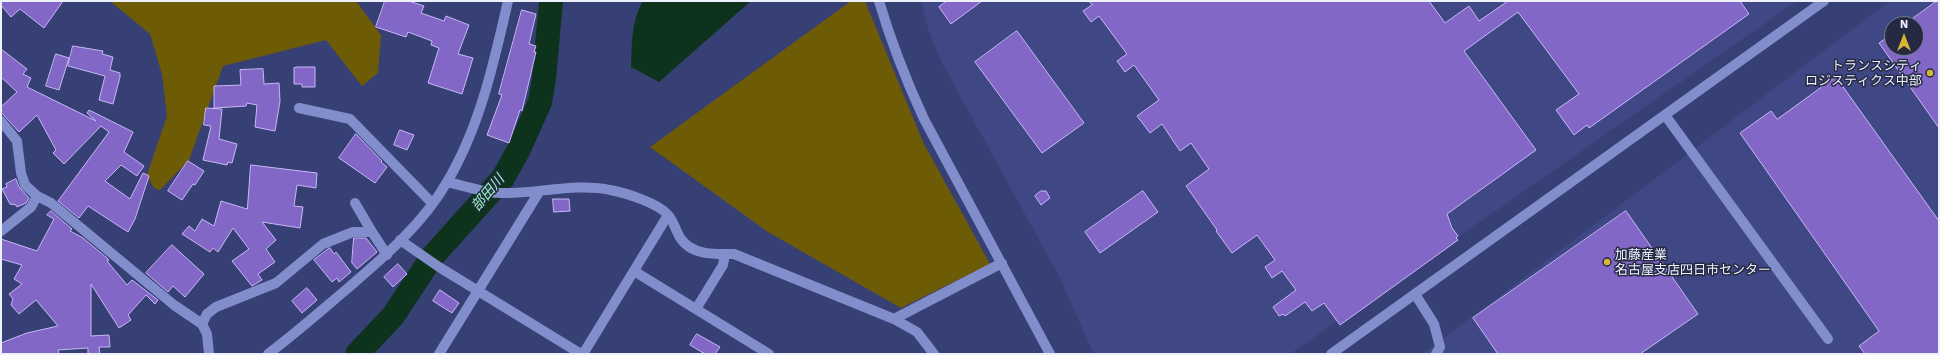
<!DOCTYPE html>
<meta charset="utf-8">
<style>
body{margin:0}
#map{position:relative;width:1940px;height:355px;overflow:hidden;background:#374074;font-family:"Work Sans",sans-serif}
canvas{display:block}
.frame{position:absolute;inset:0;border:2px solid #edf1fe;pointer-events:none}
.north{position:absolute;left:1884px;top:16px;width:40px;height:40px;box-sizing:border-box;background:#252942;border:1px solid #75798d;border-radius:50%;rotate:0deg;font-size:11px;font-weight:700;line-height:16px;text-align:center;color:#edf1fe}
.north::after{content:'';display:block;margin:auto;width:14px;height:18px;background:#d4b535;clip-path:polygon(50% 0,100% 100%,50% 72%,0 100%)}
</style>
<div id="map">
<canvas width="1940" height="355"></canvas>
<div class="frame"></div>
<div class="north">N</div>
</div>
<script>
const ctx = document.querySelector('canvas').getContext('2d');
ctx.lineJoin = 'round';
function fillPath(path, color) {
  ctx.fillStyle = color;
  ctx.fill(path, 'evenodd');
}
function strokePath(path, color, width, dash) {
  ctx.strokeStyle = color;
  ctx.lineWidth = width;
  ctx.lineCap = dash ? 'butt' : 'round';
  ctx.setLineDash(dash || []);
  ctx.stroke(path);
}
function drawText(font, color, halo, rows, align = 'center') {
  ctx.font = font + ' "Work Sans","Noto Sans JP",sans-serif';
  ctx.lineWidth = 3;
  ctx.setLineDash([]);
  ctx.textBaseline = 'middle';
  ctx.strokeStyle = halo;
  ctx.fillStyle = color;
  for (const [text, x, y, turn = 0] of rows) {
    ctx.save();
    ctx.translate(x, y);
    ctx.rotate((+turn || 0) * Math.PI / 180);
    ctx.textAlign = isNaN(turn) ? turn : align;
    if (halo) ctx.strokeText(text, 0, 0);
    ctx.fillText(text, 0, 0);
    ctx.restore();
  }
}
const built = new Path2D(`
 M921,1H1797L1290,354H1094L1060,278L940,59L927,26Z
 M1890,1H1939V354H1423ZM1892,24H1916V48H1892Z`);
const green = new Path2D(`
 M110,1H356L381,35L378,73L362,86L326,40L223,66L189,160L160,190L154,188L147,175L167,116L162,74L150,34Z
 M851,1H865L923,142L990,264L901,308L768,232L650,147Z`);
const water = new Path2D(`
 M643,1H751L659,82L631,67C632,45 631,21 643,1Z`);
const river = new Path2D(`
 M357,354L393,316L432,257L503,178L518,151L540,102L544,79L551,1`);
const building = new Path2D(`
 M1,1H63L44,28L20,9L11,17L1,5Z
 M385,1H409L424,6L421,13L444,21L446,16L469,25L458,54L473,58L462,94L428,83L439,48L431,45L432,41L408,32L406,37L376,27Z
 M947,1H982L951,24L939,7Z
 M1089,1H1429L1445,23L1469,6L1479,21L1508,1H1740L1749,14L1589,128L1587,125L1574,135L1556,110L1579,94L1518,12L1464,51L1536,150L1447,214L1452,228L1458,236L1456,238L1458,240L1340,325L1324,303L1312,311L1305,302L1285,316L1283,314L1279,316L1273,307L1296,290L1282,271L1272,278L1265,267L1275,260L1257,235L1232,253L1216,231L1217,230L1186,186L1209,169L1191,143L1180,151L1162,124L1150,133L1137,116L1159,100L1134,65L1125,72L1117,61L1127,54L1099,16L1091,22L1083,11L1092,5Z
 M1937,1H1939V128L1879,43L1892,34V48H1916V24H1905Z
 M522,10L536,14L529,44L536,46L534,52H536L522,111L520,110L509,143L487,135L502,95L499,94Z
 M1017,31L1084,123L1042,153L975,62Z
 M73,46L103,51L102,54L113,57L110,70L120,73V77L113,104L99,100L105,76L68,66Z
 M1,49L27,69L23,74L31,78L27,87L96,121L87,113L89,110L133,132L124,152L144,166L137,176L121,165L105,181L130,199L143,173L149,176L135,219L128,232L88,206L79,218L58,201L109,132L101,126L64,164L53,153L56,150L37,115L19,132L1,112V107L17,92L1,77Z
 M56,54L69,58L59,90L46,86Z
 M297,67H315V87H302V84H294V68Z
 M263,69L264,84L279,83L280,101L275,131L255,127L257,105L247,103L246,106L214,108V86L241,85L240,70Z
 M1836,77L1939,221V354H1865L1859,346L1879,331L1740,133L1771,111L1777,119Z
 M206,108L222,109L219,139L237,144L232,163L228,162L227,165L203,160L211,126L204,125Z
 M400,130L414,135L407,150L394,145Z
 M356,134L382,161L381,162L387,167L375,183L339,158Z
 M188,161L204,171L195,185L193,184L182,200L168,191Z
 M251,165L317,173L316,188L297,185L294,206L303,207L300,228L262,222L276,240L266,249L275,262L258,274L262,280L252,286L232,261L249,249L233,228L218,252L213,248L210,252L182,234L189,226L195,231L202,219L214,226L221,201L247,209Z
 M16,179L19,187L29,198L26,203L17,207L16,205L10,204L2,189L7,187L6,184Z
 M1041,191H1046L1050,198L1041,205L1035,196Z
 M1143,191L1158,212L1100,253L1085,232Z
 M553,199H569L570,211L554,212Z
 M51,211L72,229L70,231L83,238L107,258L109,260L107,261L127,285L132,280L158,300L155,304L146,295L128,315L131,320L119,328L91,284V336L109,335L110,347H99L100,354H88V348L58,350L59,354H1V343L27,333L58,326L36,300L19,314L11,305L13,299L9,294L22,284L14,279L22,265L1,259V239L37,251L54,219L47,215Z
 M1626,211L1698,314L1640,354H1498L1473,318Z
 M354,238H366L377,252L357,269L352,263Z
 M172,245L204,274L185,297L173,286L168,292L146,273Z
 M330,248L334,254L336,252L351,272L339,282L337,278L332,282L314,260Z
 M398,264L407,274L393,287L384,277Z
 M307,288L317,300L302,313L292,301Z
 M440,290L459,303L452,313L433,301Z
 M697,334L720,347L715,354H705L690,345Z`);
const minor = new Path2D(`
 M879,1C891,42 906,80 924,119L1050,354
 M299,108L350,119L432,203
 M1665,115L1828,339
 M1,121L17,141L21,173L25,185L37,196L51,203L174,305L202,324L207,334L209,354
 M447,182C466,186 487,194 507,193C538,193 580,183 610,190C626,193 658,203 668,215C674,221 676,232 681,239C693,256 716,254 734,254L894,319L917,332L934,354
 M355,203L372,232
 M1,231L31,207L37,196
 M400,240L439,267L581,354
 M634,271L769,354
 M1415,294L1434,324L1440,347L1436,354
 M696,309L723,265L725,254
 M894,319L1002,263
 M202,324L207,314L216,307L276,283L323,244L353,232H372L387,255
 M268,354C296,333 322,310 348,288C384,257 423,224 447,182C480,127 494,62 508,1
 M439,354L539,192
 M583,354L668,215
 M1331,354L1824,1`);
const markers = [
 [1930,73,4,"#d4b535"],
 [1607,262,4,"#d4b535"]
];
const poiNames = [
 ["トランスシティ",1922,66],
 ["ロジスティクス中部",1922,81],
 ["加藤産業",1615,255,"left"],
 ["名古屋支店四日市センター",1615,270,"left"]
];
const waterNames = [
 ["部田川",488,193,-50]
];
fillPath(built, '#3f4884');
fillPath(green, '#6e5b06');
fillPath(water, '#0e331d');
strokePath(river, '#0e331d', 24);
fillPath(building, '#8367c6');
strokePath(building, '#c7b8f8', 1);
strokePath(minor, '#828ecb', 10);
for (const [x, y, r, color] of markers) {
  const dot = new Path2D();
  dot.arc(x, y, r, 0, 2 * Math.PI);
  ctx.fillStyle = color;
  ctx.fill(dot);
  strokePath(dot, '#252942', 1.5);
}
drawText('13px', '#edf1fe', '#252942', poiNames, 'right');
drawText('italic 14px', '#91fdb9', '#252942', waterNames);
</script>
